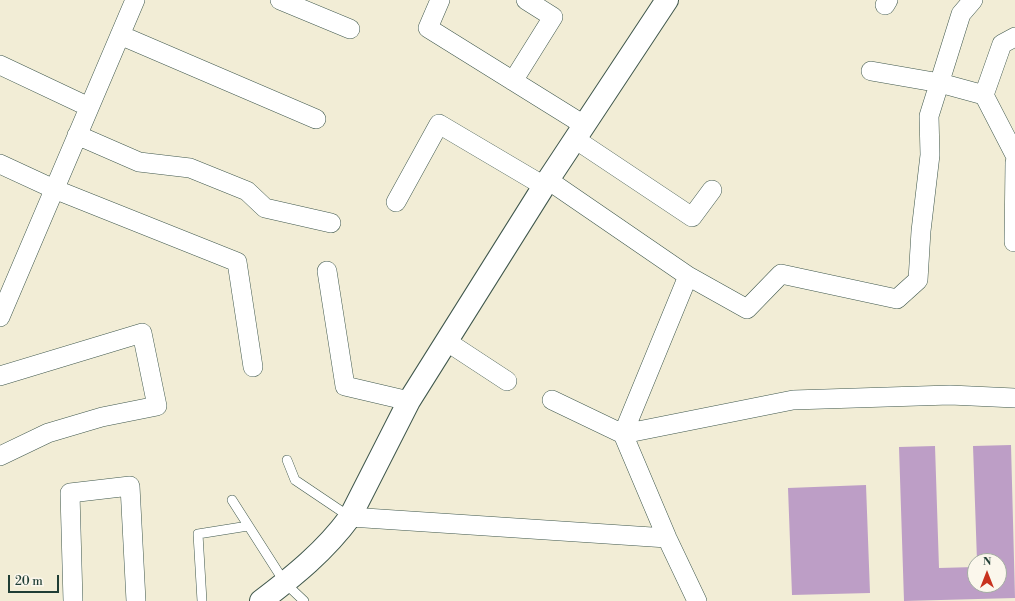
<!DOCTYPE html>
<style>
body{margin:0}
#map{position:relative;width:1015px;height:601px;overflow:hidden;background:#f2edd6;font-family:"Libre Bodoni",serif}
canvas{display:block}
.north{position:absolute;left:967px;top:553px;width:40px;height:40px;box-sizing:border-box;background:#fbf7ec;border:1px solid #a3ada2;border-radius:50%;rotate:0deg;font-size:11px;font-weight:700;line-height:16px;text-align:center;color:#1f3d34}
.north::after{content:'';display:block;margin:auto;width:14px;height:18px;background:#c8321e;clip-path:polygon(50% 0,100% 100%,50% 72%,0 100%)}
.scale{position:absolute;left:8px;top:575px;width:51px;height:18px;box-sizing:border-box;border:2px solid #1f3d34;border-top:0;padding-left:5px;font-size:12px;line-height:14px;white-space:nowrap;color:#1f3d34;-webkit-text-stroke:3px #fbf7ec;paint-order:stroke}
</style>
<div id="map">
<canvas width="1015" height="601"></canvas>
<div class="north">N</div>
<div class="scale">20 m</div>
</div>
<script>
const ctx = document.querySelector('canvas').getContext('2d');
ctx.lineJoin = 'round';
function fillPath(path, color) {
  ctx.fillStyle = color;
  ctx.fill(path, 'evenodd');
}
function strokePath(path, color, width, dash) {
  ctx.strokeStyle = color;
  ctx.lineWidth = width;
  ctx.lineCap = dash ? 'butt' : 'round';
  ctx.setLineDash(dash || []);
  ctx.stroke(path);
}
const building = new Path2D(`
 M1011,445L1015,598L904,601L899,447L935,446L939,568L975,567V585H999V561H977L973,446Z
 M866,485L870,593L792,595L788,488Z`);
const service = new Path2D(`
 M287,460L295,480L350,517
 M232,500L285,583L304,601
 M202,601L198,534L248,526`);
const minor = new Path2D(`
 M280,0L350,29
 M440,0L428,28L584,125
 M973,0L961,14L929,116L930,155L921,231L918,280L897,299L781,274L747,309L688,276L623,434L793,400L950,395L1015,398
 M885,5L888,0
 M120,35L316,119
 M1015,37L1002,44L984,95L1015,155
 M0,65L89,107
 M871,71L940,83L984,95
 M513,81L553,17L526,0
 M77,135L139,162L190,168L247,191L265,208L331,223
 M575,139L692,217L712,190
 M1015,162L1014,242H1015
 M0,164L54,189L237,262L253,367
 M548,180L688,276
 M396,202L439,124L544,186
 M327,271L345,386L409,401
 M0,317L135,0
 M446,341L507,381
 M0,376L142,333L157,406L102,417L48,433L0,456
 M552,400L623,434L667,538L697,601
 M350,517L667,538
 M73,601L70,493L130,486L136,601`);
const tertiary = new Path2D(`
 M261,601C294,576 325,551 350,517L409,401L544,186L667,0`);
fillPath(building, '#bd9ec6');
strokePath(service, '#3f574c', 10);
strokePath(minor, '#3f574c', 20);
strokePath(tertiary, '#3f574c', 24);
strokePath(service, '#fff', 9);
strokePath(minor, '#fff', 19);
strokePath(tertiary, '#fff', 22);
</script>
